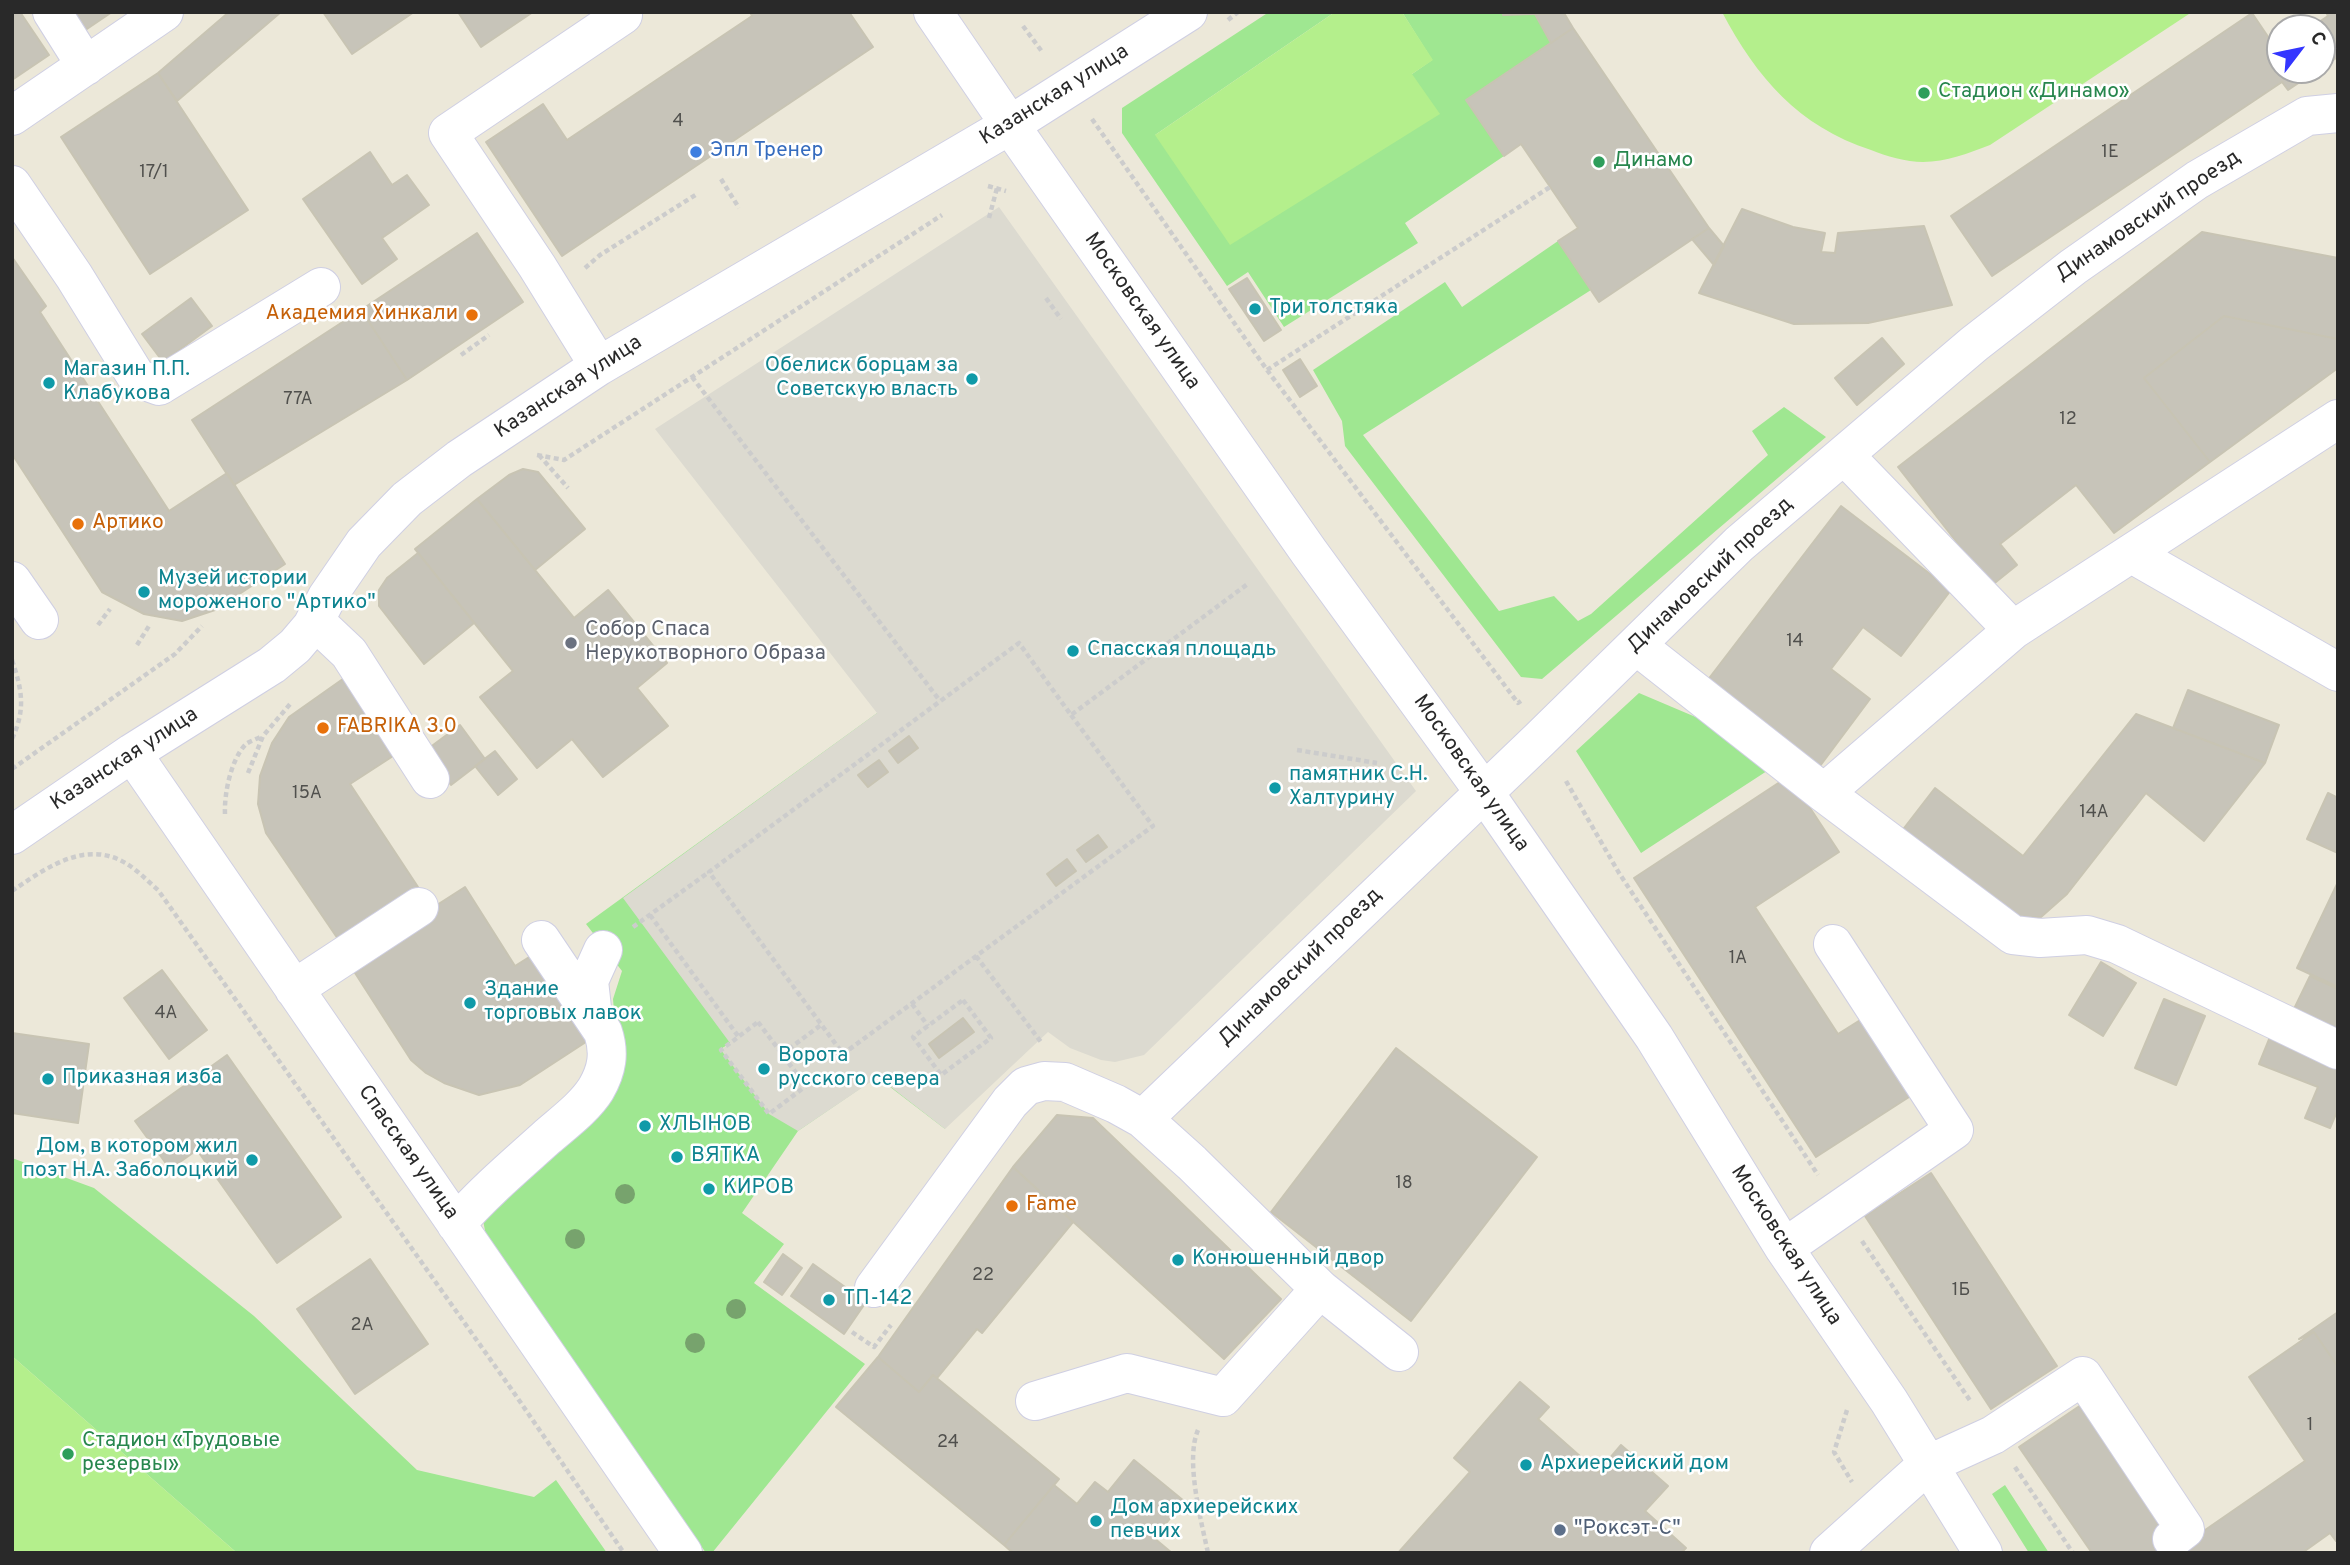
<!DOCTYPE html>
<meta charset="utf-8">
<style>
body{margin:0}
#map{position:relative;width:2350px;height:1565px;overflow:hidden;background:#ece8d9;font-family:Overpass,sans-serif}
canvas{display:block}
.frame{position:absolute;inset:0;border:14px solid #292929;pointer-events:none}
.north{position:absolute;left:2266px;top:14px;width:70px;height:70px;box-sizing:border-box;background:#fff;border:2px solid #a9a9a9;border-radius:50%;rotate:58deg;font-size:19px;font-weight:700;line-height:28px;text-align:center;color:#292929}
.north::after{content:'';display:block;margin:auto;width:24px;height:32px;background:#3436ff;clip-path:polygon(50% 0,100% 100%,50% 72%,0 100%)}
</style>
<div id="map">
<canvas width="2350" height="1565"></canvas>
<div class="frame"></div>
<div class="north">С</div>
</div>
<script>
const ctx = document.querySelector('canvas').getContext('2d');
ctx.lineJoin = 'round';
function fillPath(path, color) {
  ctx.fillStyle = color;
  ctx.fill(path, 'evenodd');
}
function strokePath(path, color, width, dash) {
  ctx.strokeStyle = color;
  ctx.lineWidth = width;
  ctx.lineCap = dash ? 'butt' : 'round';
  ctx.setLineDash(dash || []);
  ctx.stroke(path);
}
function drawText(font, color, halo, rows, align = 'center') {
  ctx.font = font + ' Overpass,sans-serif';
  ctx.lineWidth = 5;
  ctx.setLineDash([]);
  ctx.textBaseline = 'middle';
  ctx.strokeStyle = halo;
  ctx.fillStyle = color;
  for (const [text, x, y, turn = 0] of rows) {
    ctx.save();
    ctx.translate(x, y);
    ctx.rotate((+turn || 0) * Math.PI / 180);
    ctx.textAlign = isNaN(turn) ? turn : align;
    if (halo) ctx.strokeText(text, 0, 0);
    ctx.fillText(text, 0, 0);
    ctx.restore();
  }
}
const green = new Path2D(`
 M1269,12H1335L1155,135L1412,74L1432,60L1402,12L1535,14L1551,43L1504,156L1405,223L1418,243L1284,327L1248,272L1227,286L1122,133V108Z
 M1558,241L1591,290L1363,435L1499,611L1554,596L1578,621L1591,614L1768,455L1752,431L1784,407L1826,437L1542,679L1521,677L1345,446L1342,421L1313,370L1445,282L1462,307Z
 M913,687L730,1043L721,1049L911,1015L945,1129L877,1077L798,1131L742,1213L784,1244L754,1283L865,1364L712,1553H706L486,1236L483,1220L599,1105L615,1023L613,999L622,971L586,924Z
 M1639,693L1705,721L1770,769L1641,853L1576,751Z
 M12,1158L94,1188L254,1316L417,1470L534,1497L556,1480L607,1553H237L12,1356Z
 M2005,1485L2049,1553H2029L1992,1494Z`);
const pitch = new Path2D(`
 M1335,12H1402L1433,60L1412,74L1440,114L1230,245L1155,135Z
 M1722,12H2192L1990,145C1969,153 1946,162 1923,162C1906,162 1886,156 1871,150C1798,126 1757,78 1722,12Z
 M12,1356L237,1553H12Z`);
const plaza = new Path2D(`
 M999,207L1416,791L1144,1055L1115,1062L1101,1060L1070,1048L1048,1032L945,1129L878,1077L798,1131L769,1114L721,1050L730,1043L623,898L877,713L655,429Z`);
const building = new Path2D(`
 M12,12H20L49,55L12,80Z
 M67,12H112L81,33Z
 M229,12H281L177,101L158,73Z
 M323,12H414L352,54Z
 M458,12H533L481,47Z
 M750,12H849L873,47L562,256L486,142L543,104L567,140L752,16Z
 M1503,12H1591L1503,15Z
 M2326,12H2338V57L2322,67V28H2310L2328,16Z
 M1564,13L1573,28L1551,43L1535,14Z
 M2252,13L2277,50L2280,48V70H2318L2288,90L2282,82L1992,276L1951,216Z
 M1573,28L1709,228L1599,302L1558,241L1578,228L1521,144L1504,156L1466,100Z
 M158,73L248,210L150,274L61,137Z
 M370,152L392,185L407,175L429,205L382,238L397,259L362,284L303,199Z
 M1742,209L1793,227L1825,233L1821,252L1835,253L1838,233L1924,226L1952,305L1868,323L1794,324L1699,293Z
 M1709,228L1724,246L1714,265L1692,239Z
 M2202,232L2338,258V339L2224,316L2144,378L2210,462L2114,533L2076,485L2000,544L2017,565L1991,586L1898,467Z
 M477,233L523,302L407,380L361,310Z
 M12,257L46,306L40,312L169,511L227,473L285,564L215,610L182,621L144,614L102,592L12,454Z
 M1247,278L1281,330L1264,341L1229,289Z
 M191,298L212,326L163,362L142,334Z
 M361,310L407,380L234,485L192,420Z
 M2224,316L2338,339V368L2210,462L2144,378Z
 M1882,338L1904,364L1857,405L1835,378Z
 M1300,359L1317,386L1300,397L1283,370Z
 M523,469L538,472L585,529L535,570L477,499L509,475Z
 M477,499L574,618L608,590L667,663L637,688L668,726L603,777L572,739L537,768L480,697L513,671L415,549Z
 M1841,506L1951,590L1901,656L1863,627L1831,669L1870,699L1820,766L1707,681Z
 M418,553L474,623L424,664L379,606V590L387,578Z
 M357,669L407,747L350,784L418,887L338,939L266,833L258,804L260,776L272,743L289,717Z
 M2188,690L2279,725L2265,763L2173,728Z
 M2136,714L2265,763L2204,841L2146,793L2067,894L2041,917L2027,918L2008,915L1901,832L1935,788L2023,856Z
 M460,725L485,759L451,785L425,751Z
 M909,736L918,748L898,763L889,751Z
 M495,751L517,779L498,795L475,766Z
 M879,760L888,772L868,787L858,775Z
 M1789,776L1839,852L1755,907L1838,1034L1873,1012L1923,1088L1816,1157L1634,878Z
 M2328,793L2338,798V853L2307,839Z
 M1098,835L1107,847L1086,862L1077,850Z
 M1067,859L1076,871L1056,886L1047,874Z
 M2338,882V987L2297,968Z
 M465,887L515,966L534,954L589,1040L520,1085L479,1095L444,1083L426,1073L411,1060L348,962Z
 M2101,962L2136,983L2103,1036L2069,1015Z
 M162,970L207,1030L169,1059L124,998Z
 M2310,976L2338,989V1032L2293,1011Z
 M2164,999L2205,1016L2176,1085L2135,1068Z
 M963,1018L974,1032L939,1058L929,1044Z
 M12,1033L89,1044L78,1123L12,1113Z
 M2270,1037L2338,1064V1109L2330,1128L2305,1118L2318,1087L2259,1064Z
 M1396,1048L1537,1157L1411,1321L1271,1212Z
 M227,1055L341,1217L277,1263L197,1150L170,1169L135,1121Z
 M1057,1115L1093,1118L1281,1299L1224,1359L1013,1167Z
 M1013,1167L1073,1222L982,1333L977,1329L937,1378L933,1375L919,1392L878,1357Z
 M1931,1173L2057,1366L1991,1409L1865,1216Z
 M783,1254L802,1268L782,1295L764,1282Z
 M370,1259L428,1344L355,1394L297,1309Z
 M813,1264L866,1302L844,1334L791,1296Z
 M2338,1312V1367L2314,1332L2299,1339Z
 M2314,1332L2338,1367V1539L2336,1541L2330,1533L2302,1553H2092L2019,1447L2081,1405L2179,1548L2305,1461L2249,1377Z
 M878,1357L919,1392L933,1375L1059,1479L1004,1545L836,1407Z
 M1520,1382L1549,1407L1538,1419L1598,1472L1621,1445L1668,1486L1645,1511L1686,1548L1681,1553H1398L1470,1472L1454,1458Z
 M1134,1460L1184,1501L1154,1538L1172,1553H1013L1004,1545L1054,1485L1077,1504L1095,1482L1108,1492Z`);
const path = new Path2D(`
 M1228,20L1238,12
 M1023,26L1043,53
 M1092,119L1267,370L1518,703L1521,701
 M721,179L739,208
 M988,186L1006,191
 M989,218L997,188
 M585,268L600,255L697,194
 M1046,298L1061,319
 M461,355L489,335
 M1267,370L1550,187
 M692,377L940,701
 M537,455L564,460L942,215
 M539,455L568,488
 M98,625L110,609
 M137,645L149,626
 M12,660C22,690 26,709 12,739
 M1071,715L1153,826L843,1054L709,872L1019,643L1071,715L1249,583
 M1297,750L1377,763
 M12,769L175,654L202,626
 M248,773L263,736L291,703
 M1566,781L1619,873L1818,1175
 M225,814C224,794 231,759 246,744C250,741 257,739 262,736
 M12,891C49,866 90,836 133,868C142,875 150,883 158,890L512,1390L624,1553
 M650,915L738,1036
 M633,927L709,872
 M976,956L1041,1042
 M963,1000L991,1038L941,1075L913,1037Z
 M912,1004L928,1026
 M758,1022L806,1086L769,1114L721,1050Z
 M782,1054L821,1025
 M1862,1241L1971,1402
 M852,1332L874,1347L891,1325
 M1847,1410L1834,1452L1852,1482
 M1198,1430C1185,1460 1201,1520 1208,1553
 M2015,1467L2073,1553`);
const minor = new Path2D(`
 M52,12L86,66
 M933,12L1010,125L1309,552L1484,792L1654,1037L1784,1248L1889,1401L1983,1553
 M12,116L164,12
 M12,185L74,276L137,378L159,386L321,287
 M599,366L537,266L448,133L623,15
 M1844,455L2013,630L2338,419
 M2132,554L2338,672
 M12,581L39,620
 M315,621L349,653L430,779
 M1637,646L1824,793L2013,630
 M132,753L683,1553
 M1824,793L2013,935L2040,938L2087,935L2117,944L2338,1050
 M12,835L132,753L272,665L295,646L312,626L327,597L364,543L407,499L459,459L599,366L1010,125L1188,12
 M294,989L419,907
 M593,1017L589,981L603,950
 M1143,1119L1540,739L1739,544L1974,344L2073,267L2197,180L2307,116L2338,113
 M456,1224C484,1192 515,1166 546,1138C563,1123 584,1108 596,1089C607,1070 610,1053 603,1032L541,940
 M1784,1248L1954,1130L1833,944
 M874,1288L1010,1102L1026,1086L1044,1081L1065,1082L1116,1104L1143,1119L1192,1163L1320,1289L1399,1352
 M1035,1401L1127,1373L1223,1397L1320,1289
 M1829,1553L1927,1465L1993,1435L2083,1376L2185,1529L2172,1539`);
const trees = [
 [625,1194],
 [575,1239],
 [736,1309],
 [695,1343]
];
const markers = [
 [1924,93,7,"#2e9e5b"],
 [696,152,7,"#3f7fe0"],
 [1599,162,7,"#2e9e5b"],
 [1255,309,7,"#0f9aa8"],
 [472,315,7,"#e8710a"],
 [972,379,7,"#0f9aa8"],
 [49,383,7,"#0f9aa8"],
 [78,524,7,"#e8710a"],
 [144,592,7,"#0f9aa8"],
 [571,643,7,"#6b7280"],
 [1073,651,7,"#0f9aa8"],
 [323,728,7,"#e8710a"],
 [1275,788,7,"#0f9aa8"],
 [470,1003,7,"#0f9aa8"],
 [764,1069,7,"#0f9aa8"],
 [48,1079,7,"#0f9aa8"],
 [645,1126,7,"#0f9aa8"],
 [677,1157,7,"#0f9aa8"],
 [252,1160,7,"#0f9aa8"],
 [709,1189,7,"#0f9aa8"],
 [1012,1206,7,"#e8710a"],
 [1178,1260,7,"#0f9aa8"],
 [829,1300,7,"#0f9aa8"],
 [68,1454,7,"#2e9e5b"],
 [1526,1465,7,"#0f9aa8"],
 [1096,1521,7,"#0f9aa8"],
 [1560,1530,7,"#5c6f8a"]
];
const numberNames = [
 ["4",678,122],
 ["1Е",2110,153],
 ["17/1",154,173],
 ["77А",298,400],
 ["12",2068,420],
 ["14",1795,642],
 ["15А",307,794],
 ["14А",2094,813],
 ["1А",1738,959],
 ["4А",166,1014],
 ["18",1404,1184],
 ["22",983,1276],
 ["1Б",1961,1291],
 ["2А",362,1326],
 ["1",2310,1426],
 ["24",948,1443]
];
const leisureNames = [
 ["Стадион «Динамо»",1938,93],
 ["Динамо",1613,162],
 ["Стадион «Трудовые",82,1442],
 ["резервы»",82,1466]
];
const streetNames = [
 ["Казанская улица",1055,96,-32],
 ["Динамовский проезд",2149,217,-34],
 ["Московская улица",1141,312,55],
 ["Казанская улица",569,388,-33],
 ["Динамовский проезд",1711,576,-43],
 ["Казанская улица",125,760,-33],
 ["Московская улица",1470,774,55],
 ["Динамовский проезд",1301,968,-44],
 ["Спасская улица",407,1153,55],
 ["Московская улица",1785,1246,57]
];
const shopNames = [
 ["Эпл Тренер",710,152]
];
const cultureNames = [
 ["Три толстяка",1269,309],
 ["Обелиск борцам за",958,367,"right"],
 ["Советскую власть",958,391,"right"],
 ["Магазин П.П.",63,371],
 ["Клабукова",63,395],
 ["Музей истории",158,580],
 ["мороженого \"Артико\"",158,604],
 ["Спасская площадь",1087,651],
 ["памятник С.Н.",1289,776],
 ["Халтурину",1289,800],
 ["Здание",484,991],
 ["торговых лавок",484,1015],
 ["Ворота",778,1057],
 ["русского севера",778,1081],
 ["Приказная изба",62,1079],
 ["ХЛЫНОВ",659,1126],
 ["Дом, в котором жил",238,1148,"right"],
 ["поэт Н.А. Заболоцкий",238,1172,"right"],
 ["ВЯТКА",691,1157],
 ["КИРОВ",723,1189],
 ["Конюшенный двор",1192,1260],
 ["ТП-142",843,1300],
 ["Архиерейский дом",1540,1465],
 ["Дом архиерейских",1110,1509],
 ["певчих",1110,1533]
];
const foodNames = [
 ["Академия Хинкали",458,315,"right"],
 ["Артико",92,524],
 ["FABRIKA 3.0",337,728],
 ["Fame",1026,1206]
];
const worshipNames = [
 ["Собор Спаса",585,631],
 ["Нерукотворного Образа",585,655]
];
const serviceNames = [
 ["\"Роксэт-С\"",1574,1530]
];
fillPath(green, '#9fe791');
fillPath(pitch, '#b4ef8c');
fillPath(plaza, '#dcdad0');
fillPath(building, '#c7c4b9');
strokePath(building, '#c8c4b3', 2);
strokePath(minor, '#cfcfe3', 40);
strokePath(path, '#ccc', 4.5, [5, 3.5]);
strokePath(minor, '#fff', 38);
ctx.fillStyle = '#77a36d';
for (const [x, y] of trees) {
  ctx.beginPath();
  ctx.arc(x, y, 10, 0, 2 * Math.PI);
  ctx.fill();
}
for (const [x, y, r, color] of markers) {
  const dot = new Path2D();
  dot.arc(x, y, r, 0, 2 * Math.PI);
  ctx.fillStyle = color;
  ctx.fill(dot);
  strokePath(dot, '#fff', 2.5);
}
drawText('18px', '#50504d', null, numberNames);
drawText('21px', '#27864d', '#fff', leisureNames, 'left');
drawText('21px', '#292929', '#fff', streetNames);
drawText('21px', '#366cbe', '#fff', shopNames, 'left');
drawText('21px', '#0d838f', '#fff', cultureNames, 'left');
drawText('21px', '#c56008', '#fff', foodNames, 'left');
drawText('21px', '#5b616d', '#fff', worshipNames, 'left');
drawText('21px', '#4e5e75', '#fff', serviceNames, 'left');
</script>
